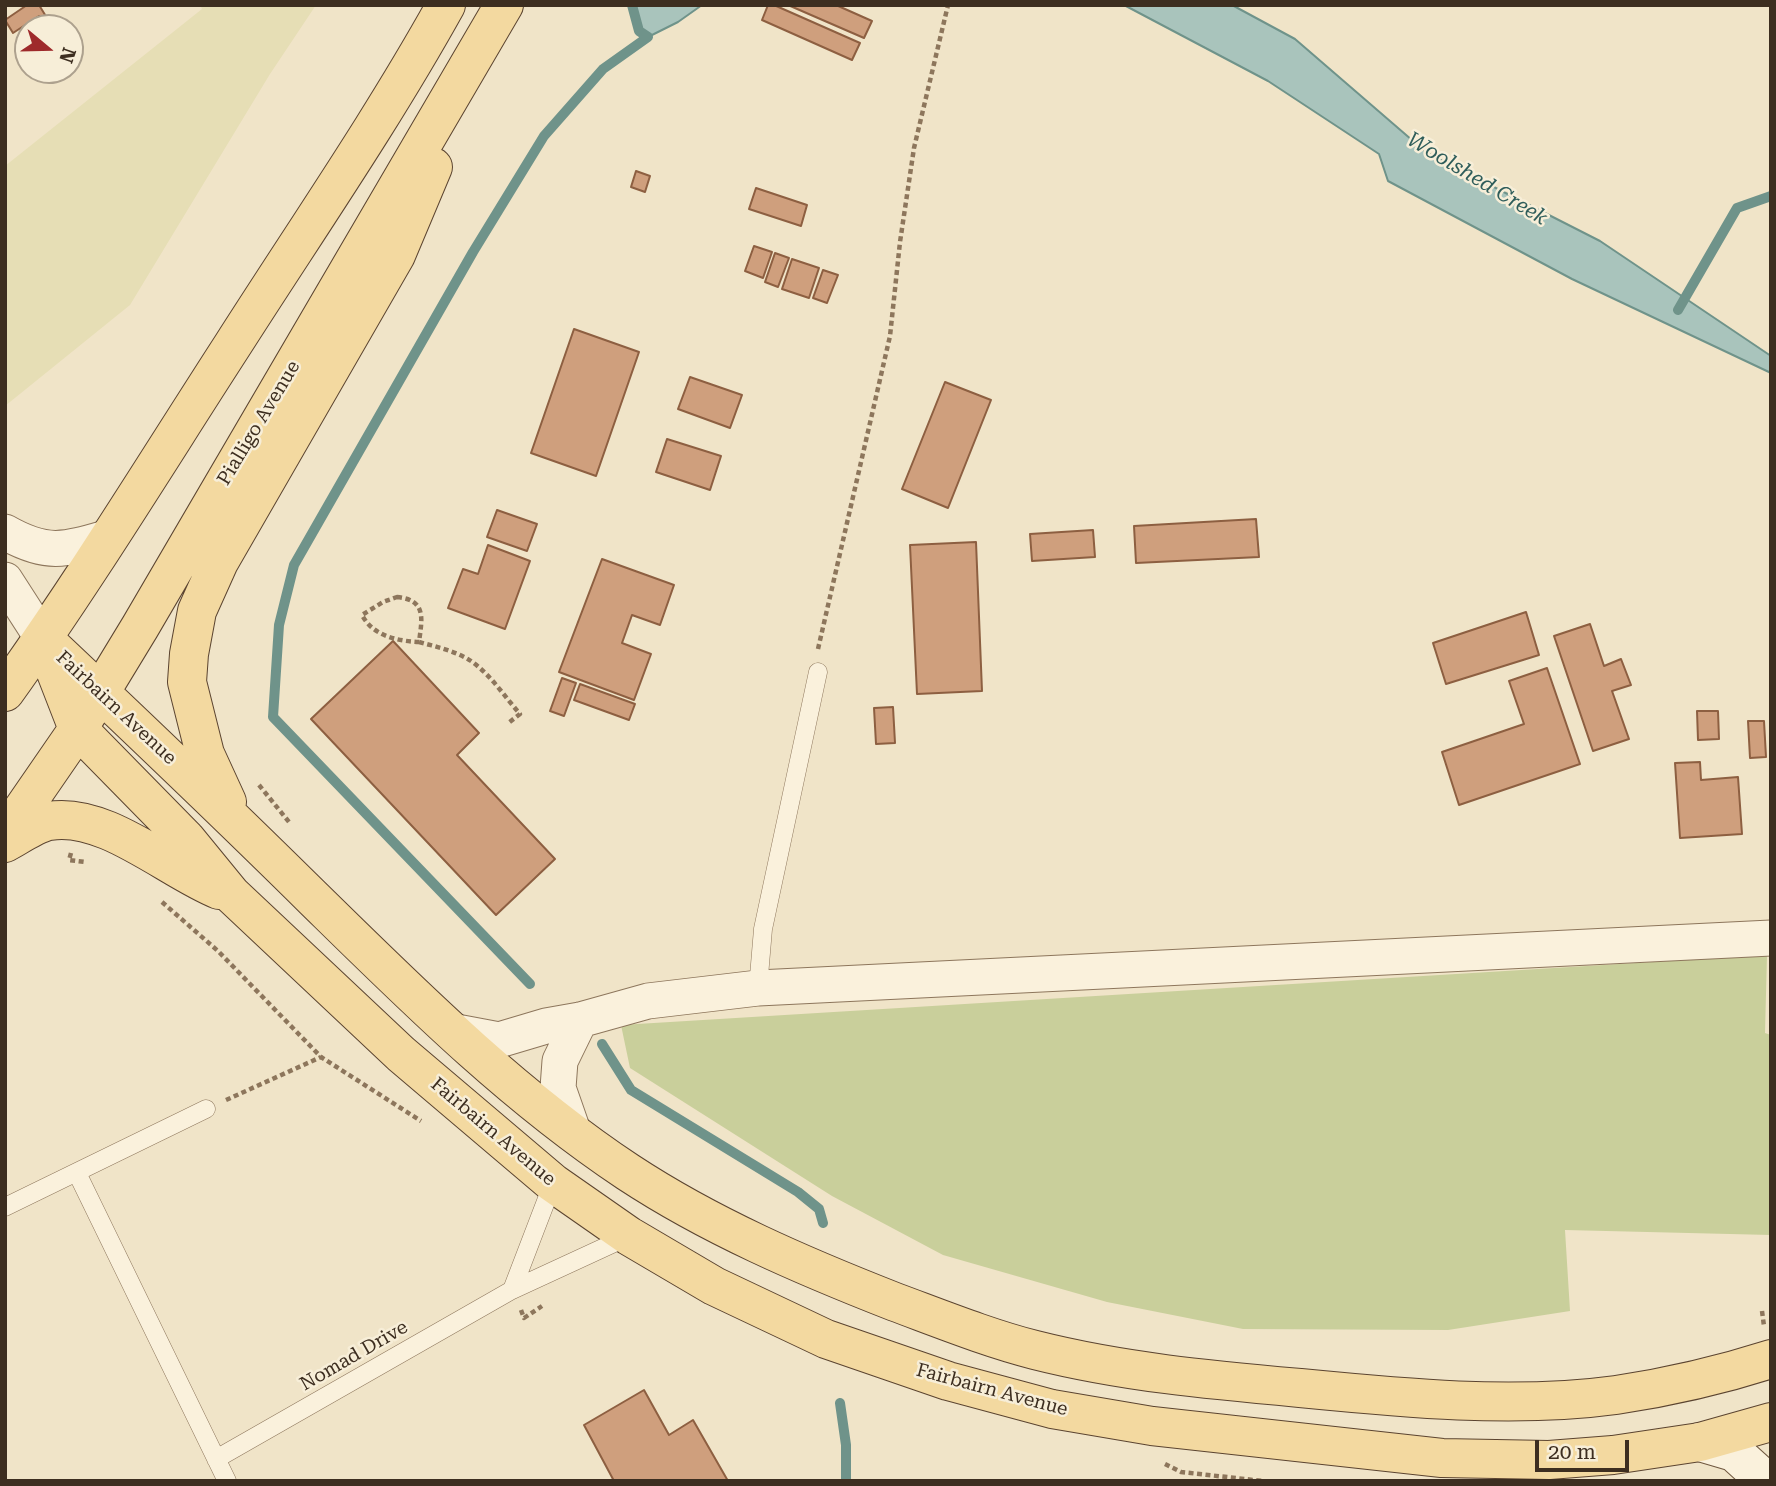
<!DOCTYPE html>
<style>
body{margin:0}
#map{position:relative;width:1776px;height:1486px;overflow:hidden;background:#f0e4c8;font-family:"Roboto Serif",serif}
canvas{display:block}
.frame{position:absolute;inset:0;border:7px solid #3d2e20;pointer-events:none}
.north{position:absolute;left:14px;top:14px;width:70px;height:70px;box-sizing:border-box;background:#f7eed8;border:2px solid #ada18e;border-radius:50%;rotate:109deg;font-size:19px;font-weight:700;line-height:28px;text-align:center;color:#3d2e20}
.north::after{content:'';display:block;margin:auto;width:24px;height:32px;background:#9e2a2b;clip-path:polygon(50% 0,100% 100%,50% 72%,0 100%)}
.scale{position:absolute;left:1535px;top:1440px;width:94px;height:32px;box-sizing:border-box;border:4px solid #3d2e20;border-top:0;padding-left:9px;font-size:21px;line-height:24px;white-space:nowrap;color:#3d2e20;-webkit-text-stroke:5px #f7eed8;paint-order:stroke}
</style>
<div id="map">
<canvas width="1776" height="1486"></canvas>
<div class="frame"></div>
<div class="north">N</div>
<div class="scale">20 m</div>
</div>
<script>
const ctx = document.querySelector('canvas').getContext('2d');
ctx.lineJoin = 'round';
function fillPath(path, color) {
  ctx.fillStyle = color;
  ctx.fill(path, 'evenodd');
}
function strokePath(path, color, width, dash) {
  ctx.strokeStyle = color;
  ctx.lineWidth = width;
  ctx.lineCap = dash ? 'butt' : 'round';
  ctx.setLineDash(dash || []);
  ctx.stroke(path);
}
function drawText(font, color, halo, rows, align = 'center') {
  ctx.font = font + ' "Roboto Serif",serif';
  ctx.lineWidth = 5;
  ctx.setLineDash([]);
  ctx.textBaseline = 'middle';
  ctx.strokeStyle = halo;
  ctx.fillStyle = color;
  for (const [text, x, y, turn = 0] of rows) {
    ctx.save();
    ctx.translate(x, y);
    ctx.rotate((+turn || 0) * Math.PI / 180);
    ctx.textAlign = isNaN(turn) ? turn : align;
    if (halo) ctx.strokeText(text, 0, 0);
    ctx.fillText(text, 0, 0);
    ctx.restore();
  }
}
const farmland = new Path2D(`
 M200,5H316L270,74L130,305L5,406V166L202,9Z`);
const green = new Path2D(`
 M1767,955L1765,1033L1771,1035V1235L1565,1230L1570,1311L1448,1330L1243,1329L1107,1302L943,1255L832,1196L630,1068L621,1025Z`);
const water = new Path2D(`
 M633,5H702L678,22L648,37L639,31Z
 M1124,5H1232L1295,39L1427,153L1600,241L1771,356V373L1572,279L1388,181L1379,154L1268,81Z`);
const stream = new Path2D(`
 M1678,310L1737,208L1771,196
 M530,984L273,717L279,625L294,565L473,252L544,136L603,69L648,37L639,31L632,5
 M602,1044L631,1090L798,1192L819,1209L823,1223
 M840,1403L846,1445V1481`);
const building = new Path2D(`
 M27,5H39L47,18L42,21L39,16L13,33L5,20Z
 M768,5H774L860,43L852,60L762,20Z
 M788,5H836L872,21L864,38Z
 M636,171L650,176L645,192L631,187Z
 M756,188L807,205L801,226L749,209Z
 M754,246L772,252L763,278L745,271Z
 M775,253L789,258L778,287L765,282Z
 M792,259L819,268L809,298L782,289Z
 M823,270L838,275L827,303L813,298Z
 M574,329L639,352L596,476L531,453Z
 M690,377L742,395L730,428L678,409Z
 M945,382L991,400L948,508L902,489Z
 M667,439L721,456L710,490L656,472Z
 M497,510L537,524L527,551L487,537Z
 M1256,519L1259,557L1136,563L1134,526Z
 M1093,530L1095,557L1032,561L1030,534Z
 M976,542L982,691L917,694L910,545Z
 M488,545L530,561L505,629L448,608L463,569L478,574Z
 M602,559L674,585L660,625L632,615L622,643L651,654L634,700L559,672Z
 M1526,612L1539,655L1446,684L1433,643Z
 M1590,624L1604,666L1621,659L1631,685L1612,691L1629,739L1593,751L1554,636Z
 M393,641L479,733L457,755L555,859L496,915L311,719Z
 M1547,668L1580,764L1459,805L1442,752L1524,724L1509,681Z
 M562,678L576,683L564,716L550,711Z
 M580,684L635,704L629,720L574,700Z
 M893,707L895,743L876,744L874,708Z
 M1697,711H1718L1719,739L1698,740Z
 M1748,721H1764L1766,757L1750,758Z
 M1700,762L1701,780L1738,777L1742,834L1680,838L1675,763Z
 M644,1390L669,1435L693,1420L728,1481H614L584,1425Z`);
const path = new Path2D(`
 M397,597C427,600 422,619 419,642C397,641 373,636 362,615L383,602Z
 M419,642C437,647 456,651 471,661C490,674 505,697 520,714L507,724
 M818,649L890,336L900,242L914,148L948,5
 M259,785L289,822
 M71,853L69,860L85,862
 M162,902L218,951L321,1057L421,1121
 M226,1100L321,1057
 M521,1310L524,1318L542,1306
 M1762,1311L1764,1326
 M1165,1464L1181,1472L1263,1481`);
const service = new Path2D(`
 M758,988L763,929L818,672
 M77,1173L227,1481
 M5,1207L206,1109
 M512,1290L553,1183
 M216,1459L512,1290L629,1236`);
const minor = new Path2D(`
 M5,532C47,556 65,550 109,537
 M5,580L43,639
 M451,1031L499,1040L546,1026L580,1020L648,1001L758,988L1771,938
 M573,1131L558,1088L560,1061L580,1020`);
const secondary = new Path2D(`
 M1700,1442L1734,1452L1766,1481`);
const primary = new Path2D(`
 M43,639L78,729L186,839L231,894L401,1054L553,1183L629,1236L714,1286L826,1339L948,1381L1052,1409L1152,1426L1442,1458L1549,1460L1613,1455L1700,1442L1771,1422
 M50,645C139,729 227,813 314,899C413,996 512,1095 628,1172C710,1226 803,1266 895,1302C941,1319 988,1338 1035,1350C1122,1372 1211,1380 1300,1388C1402,1398 1514,1409 1616,1395C1669,1387 1721,1375 1771,1359
 M5,692C85,580 157,462 232,346C304,233 381,122 446,5
 M227,802L205,754L187,682L189,654L197,611L219,562L396,255L433,167
 M5,835L78,729L140,627L504,5
 M5,843C18,836 35,824 49,821C105,811 169,870 219,890`);
const streetNames = [
 ["Pialligo Avenue",259,423,-59],
 ["Fairbairn Avenue",116,708,43],
 ["Fairbairn Avenue",493,1132,40],
 ["Nomad Drive",354,1356,-30],
 ["Fairbairn Avenue",992,1390,15]
];
const waterNames = [
 ["Woolshed Creek",1477,179,31]
];
fillPath(farmland, '#e6deb5');
fillPath(green, '#c9cf9b');
fillPath(water, '#a9c4bc');
strokePath(water, '#6f938a', 2);
strokePath(stream, '#6f938a', 10);
fillPath(building, '#cf9f7d');
strokePath(building, '#8d5f41', 2);
strokePath(service, '#8d765c', 19);
strokePath(minor, '#8d765c', 37);
strokePath(secondary, '#6f573f', 40);
strokePath(primary, '#5b4430', 40);
strokePath(path, '#8d765c', 4.5, [5, 3.5]);
strokePath(service, '#faf1dc', 18);
strokePath(minor, '#faf1dc', 35);
strokePath(secondary, '#faf1dc', 38);
strokePath(primary, '#f3d9a0', 38);
drawText('19px', '#3d2e20', '#f7eed8', streetNames);
drawText('italic 21px', '#2f5d5a', '#f7eed8', waterNames);
</script>
